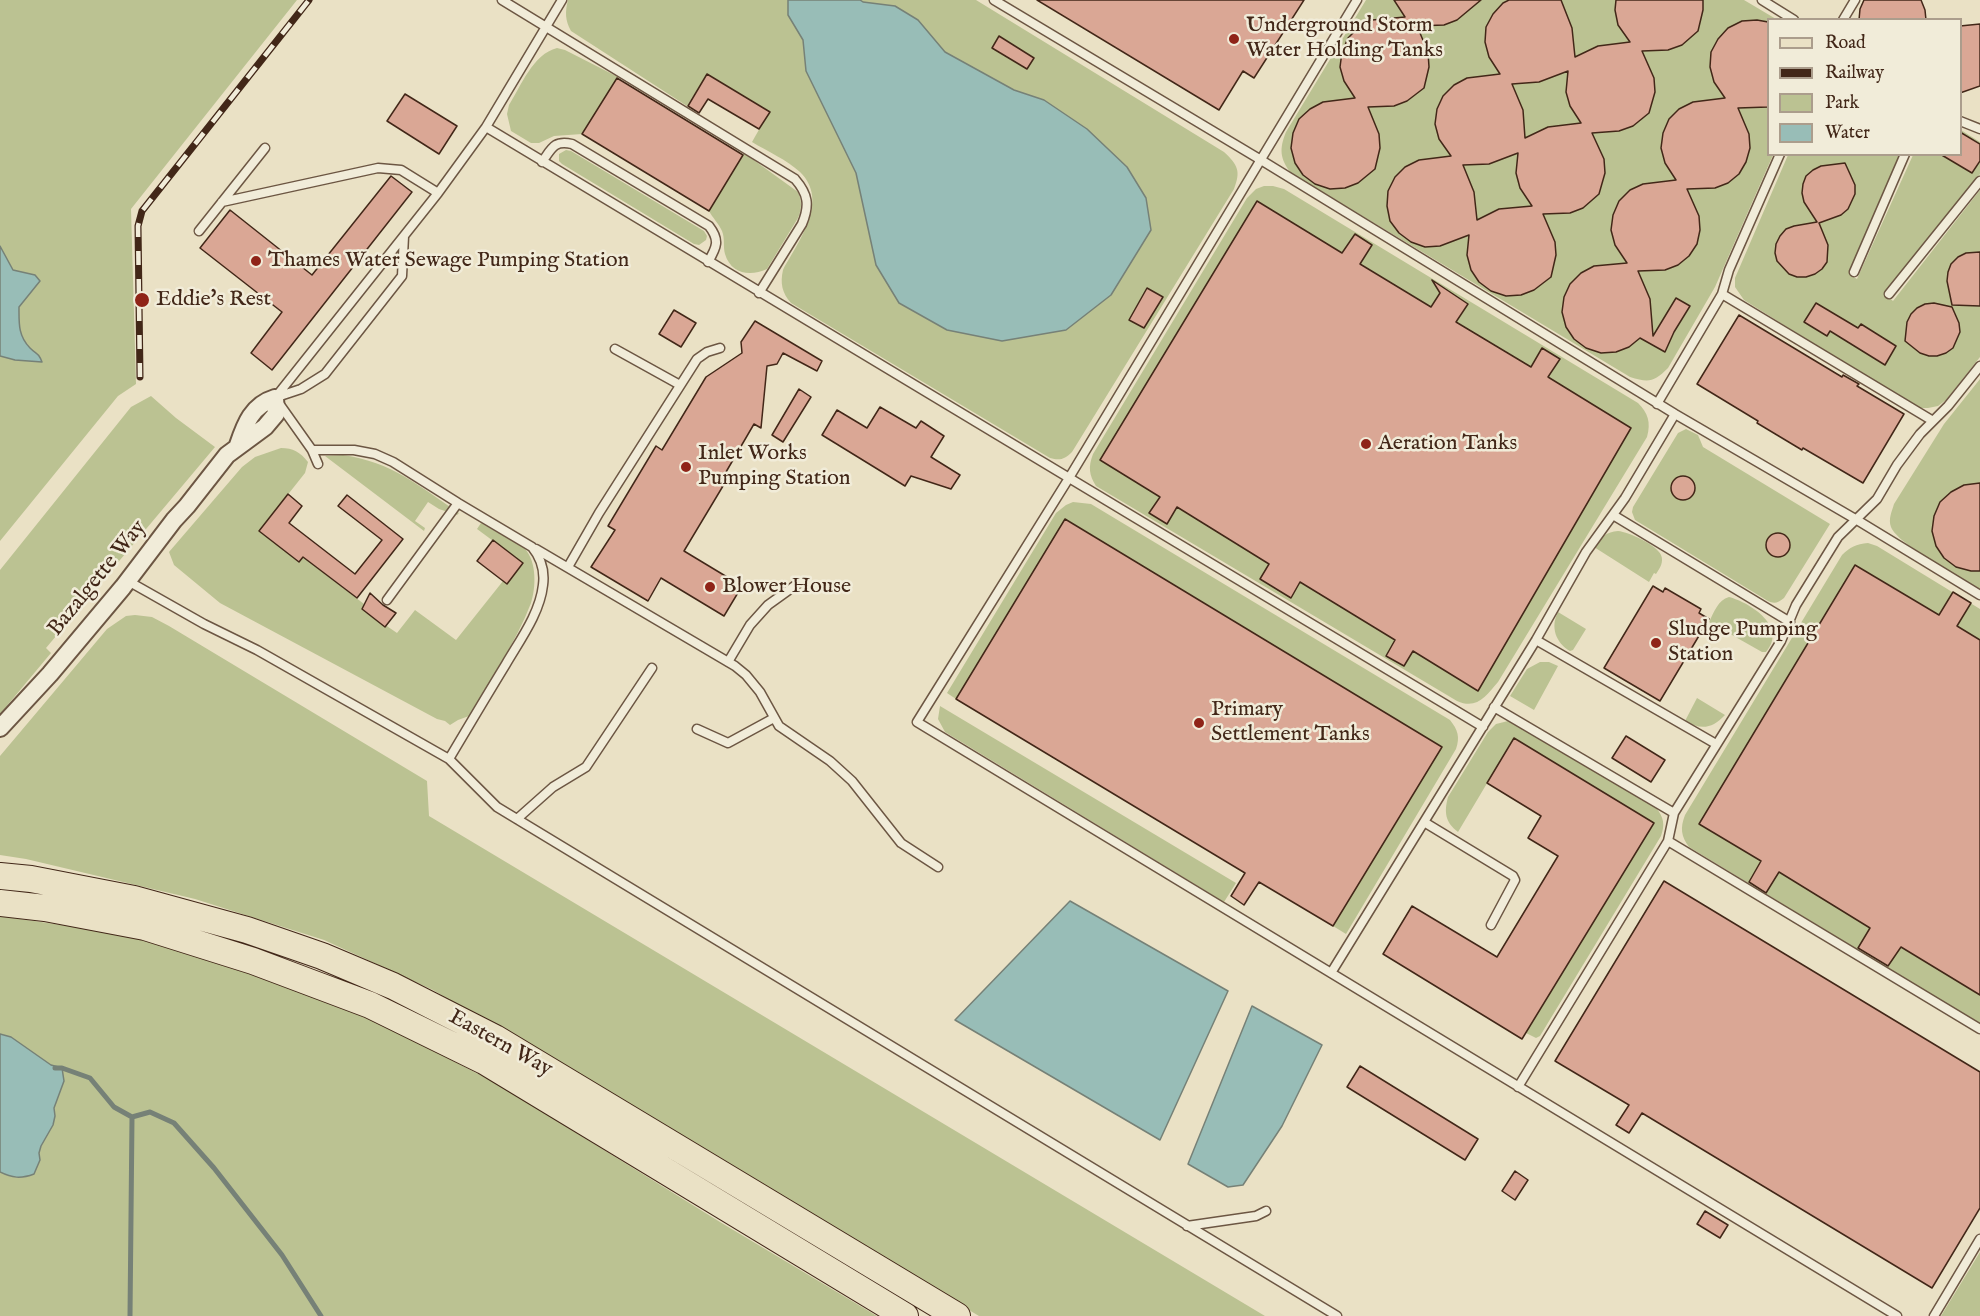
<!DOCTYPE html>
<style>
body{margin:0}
#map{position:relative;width:1980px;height:1316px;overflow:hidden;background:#eae1c5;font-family:"IM FELL English",serif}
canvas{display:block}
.legend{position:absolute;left:1767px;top:18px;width:195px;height:138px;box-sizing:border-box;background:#f1ecd9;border:2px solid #ab9d8c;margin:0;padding:8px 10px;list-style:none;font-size:18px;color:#422718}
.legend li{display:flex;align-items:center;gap:12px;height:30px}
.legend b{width:30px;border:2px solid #ab9d8c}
</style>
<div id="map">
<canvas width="1980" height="1316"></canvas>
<ul class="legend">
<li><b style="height:8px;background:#eae1c5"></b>Road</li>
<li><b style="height:8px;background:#422718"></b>Railway</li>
<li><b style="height:16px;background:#bbc292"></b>Park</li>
<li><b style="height:16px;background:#98bdb7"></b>Water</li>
</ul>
</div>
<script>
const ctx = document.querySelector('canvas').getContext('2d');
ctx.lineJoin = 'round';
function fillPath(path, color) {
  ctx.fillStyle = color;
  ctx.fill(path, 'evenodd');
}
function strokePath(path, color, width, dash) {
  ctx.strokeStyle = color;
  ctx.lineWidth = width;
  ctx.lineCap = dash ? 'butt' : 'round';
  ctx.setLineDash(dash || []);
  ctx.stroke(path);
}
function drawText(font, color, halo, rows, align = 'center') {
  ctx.font = font + ' "IM FELL English",serif';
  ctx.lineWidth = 5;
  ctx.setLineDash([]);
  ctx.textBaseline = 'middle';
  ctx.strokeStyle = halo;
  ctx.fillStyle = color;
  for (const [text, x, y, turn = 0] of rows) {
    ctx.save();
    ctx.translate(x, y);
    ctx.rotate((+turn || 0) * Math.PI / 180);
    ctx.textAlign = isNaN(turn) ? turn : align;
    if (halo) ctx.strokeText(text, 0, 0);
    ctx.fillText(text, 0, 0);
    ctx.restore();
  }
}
const green = new Path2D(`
 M0,0H297L131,209L136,384L118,396L0,541Z
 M568,0H976L1224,152C1238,165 1241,171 1234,189L1072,452C1065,459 1060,461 1050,458L791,303C782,293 780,283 783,270C798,242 830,201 800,172C787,160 767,151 752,142L769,112L707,74L687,106L571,31C565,20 565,12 568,0Z
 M1366,0H1744L1776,19L1768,20V154L1773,155L1715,287L1668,368C1654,382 1649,383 1630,377L1291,173C1280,159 1279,149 1286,132Z
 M557,48L565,50L618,77L582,134L554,136L539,143H531L511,131L507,114L509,105C521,86 533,54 557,48Z
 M1961,130L1980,142V174L1887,296L1893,301L1980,190V357L1946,400L1938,406L1928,408H1919L1910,404L1744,300L1735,287V278L1788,155H1902L1850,275L1857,279L1913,155L1960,154Z
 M566,150L571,151L704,231L707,236L706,240L699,245L694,244L562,164L559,161V154Z
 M744,153L798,192C802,201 802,208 798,218L767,269C750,277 731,274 725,254C723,247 725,238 722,231C719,224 712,217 709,211Z
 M1264,186H1273L1284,189L1638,403C1648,413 1651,422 1647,437L1498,682C1486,696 1477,710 1457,701L1096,486C1089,475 1088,467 1093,454L1247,198L1256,189Z
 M1980,379V589C1961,577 1898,545 1891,527C1888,519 1892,511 1894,504L1944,424Z
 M151,396L176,418L215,447L46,648L51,653L0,714V570L131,407Z
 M1686,429L1698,435L1703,447L1830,524L1784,598C1778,603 1774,604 1768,601L1635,520L1632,512L1633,507L1678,433Z
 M281,448C293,448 300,452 308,462L305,473L259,531L299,562L303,557L364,604L362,609L397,633L415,610L456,640L503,581L507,584L523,563L477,529L481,523C491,529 518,543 525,549C537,562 536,588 531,603C516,643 490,679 469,716L458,720L450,725L445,721L437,719L220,603L174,565L169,552L242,467L255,457Z
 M343,455C392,462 419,486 459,513L457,515L439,509L428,502L415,521L425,528L424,531L325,456Z
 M1073,502L1091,504L1450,720C1458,730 1460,737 1456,749L1346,934L1333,926L1442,747L1065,520L956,699L947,693L1056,513L1066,505Z
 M1618,531C1629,532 1657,545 1661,555C1664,562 1660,568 1656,574L1654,573L1649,582L1594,547C1600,537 1607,532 1618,531Z
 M1868,543L1877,546L1980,609V1024L1689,847C1681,836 1680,828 1685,815L1842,555C1850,547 1856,544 1868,543Z
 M1729,597C1751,603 1788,627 1766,652H1762L1709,622C1714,612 1718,600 1729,597Z
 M1558,612L1586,629L1573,650L1570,651C1556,643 1550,627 1558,612Z
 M135,615L152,617L169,626L427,781L429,816L1265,1316H979L433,990L324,940L195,899L26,859L0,855V756L107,629L126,616Z
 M1540,662H1549L1558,666L1534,710L1510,696L1527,669Z
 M1697,698L1725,715C1712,729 1701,730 1685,721Z
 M940,706L1236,883L1224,902L945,732L938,719Z
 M1508,721L1515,722L1656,808C1664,817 1665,825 1661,836L1540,1036L1536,1038L1526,1033L1654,823L1514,738L1458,832C1445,822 1444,812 1448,797L1488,732L1496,724Z
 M0,916L205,946L373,1020L496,1083L720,1222L877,1316H0Z
 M1980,1252V1316H1941Z`);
const water = new Path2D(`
 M788,0H860L863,2L895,6L918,20L945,52L1014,90L1044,100L1087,129L1127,167L1146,198L1151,230L1111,295L1066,330L1002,341L947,330L899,303L876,265L856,173L806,71L803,40L788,15Z
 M0,246L13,270L35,275L40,281L19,307C19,323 18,336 30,348C37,355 38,352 42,362L15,360L0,356Z
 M1070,901L1228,991L1160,1140L955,1020Z
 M1252,1006L1322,1045L1282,1126L1243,1185L1228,1187L1188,1164Z
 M0,1034L11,1037L51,1065L62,1068L64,1081L54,1108L55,1116L53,1125L41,1146L39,1153L40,1160L34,1174C21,1179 12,1178 0,1172Z`);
const stream = new Path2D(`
 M55,1068H62L90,1078L114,1107L132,1117L150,1112L174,1123L214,1168L282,1255L321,1316
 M130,1316L132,1117`);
const building = new Path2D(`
 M1037,0H1304L1254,78L1243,71L1219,110Z
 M1394,0H1481L1457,20L1444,25L1417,26L1428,52L1429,67L1424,88L1407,101L1394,106L1368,107L1379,134L1380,148L1375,169L1358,183L1345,188L1330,189L1315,184L1303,175L1295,163L1291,148L1293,133L1299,119L1310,109L1323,102L1355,98L1344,81L1340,67L1342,52L1348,38L1359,27L1372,20L1405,17Z
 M1509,0H1561L1572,28L1575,57L1598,46L1630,42L1618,25L1615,10L1616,0H1703V10L1698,31L1682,45L1668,50L1642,51L1654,78L1655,92L1649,113L1633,126L1619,131L1592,133L1604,159L1605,173L1599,194L1583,208L1570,213L1543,214L1555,242L1556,255L1551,277L1534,290L1521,295L1506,296L1491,291L1479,282L1471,270L1467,255L1469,235L1440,246L1425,247L1411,242L1399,233L1390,221L1387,206L1388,191L1395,177L1405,167L1419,160L1451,156L1439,139L1435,124L1437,109L1443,96L1454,85L1467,78L1500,74L1489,57L1485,42L1486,27L1493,14L1503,3ZM1568,71L1566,92L1570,106L1581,123L1548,127L1525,138L1523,110L1512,84L1539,82ZM1518,153L1516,173L1520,188L1532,206L1499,209L1477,220L1474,192L1463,165L1489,164Z
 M1864,0H1921L1925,10L1926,20H1859L1860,9Z
 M1757,20L1768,22V107L1738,108L1749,134L1750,148L1746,162L1739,174L1728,183L1715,188L1687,189L1699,216L1700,230L1697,244L1689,256L1678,265L1665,270L1638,271L1650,299L1653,336L1676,298L1690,306L1674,332L1665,352L1640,338L1629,347L1616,352L1601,353L1586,348L1574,339L1566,327L1562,312L1564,297L1570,284L1581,273L1594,266L1627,263L1615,245L1611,230L1613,215L1619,201L1630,190L1643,184L1676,180L1665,163L1661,148L1663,133L1669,119L1679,109L1693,102L1725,98L1714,82L1710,67L1711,52L1718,39L1728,28L1742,21Z
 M1980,24V86L1960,93V26Z
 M999,36L1034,58L1027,69L992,48Z
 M707,74L770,112L759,129L708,99L699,113L688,106Z
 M617,78L743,155L709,211L582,134Z
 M405,94L457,126L439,154L387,121Z
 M1960,132L1980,144V161L1972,173L1940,154H1960Z
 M1845,163L1855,185V194L1848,209L1841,215L1819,223L1828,245L1827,262L1822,269L1815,274L1806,277H1797L1789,274L1777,261L1775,253L1776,244L1780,236L1786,229L1794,226L1817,222L1804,202L1802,193L1803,184L1806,176L1813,170L1821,166Z
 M391,176L412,192L272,370L251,353L282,312L200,248L230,210L312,275Z
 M1257,201L1342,253L1355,234L1372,245L1360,264L1431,307L1440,293L1432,280L1468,304L1456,322L1531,367L1542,348L1560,359L1548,377L1631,428L1478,691L1413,651L1404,666L1386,656L1395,640L1300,582L1291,598L1260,579L1269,564L1177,507L1167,524L1149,513L1160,497L1100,460Z
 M1980,252V306L1952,305L1947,281L1948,272L1951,264L1958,257L1966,253Z
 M1147,288L1163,297L1144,328L1129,320Z
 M1816,303L1858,328L1861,324L1896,346L1885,365L1830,331L1827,336L1804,322Z
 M1934,303L1952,307L1959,323L1960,332L1953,348L1946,353L1937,356H1929L1920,353L1905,341L1907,322L1911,314L1917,308L1925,304Z
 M674,310L696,323L681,347L659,334Z
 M1739,315L1842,377L1843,375L1859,384L1857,386L1904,414L1863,483L1803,448L1802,450L1757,423L1758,421L1697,384Z
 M755,321L822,361L817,371L783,353L777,364L767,366L761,428L754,424L719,484L723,486L684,551L742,586L724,616L661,578L648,601L591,567L615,530L608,526L656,446L662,450L706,377L742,353L741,342Z
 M799,389L811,397L783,442L772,435Z
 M880,407L916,428L921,421L944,436L931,457L960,475L951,489L911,476L905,486L822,435L837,410L867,428Z
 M1671 488a12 12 0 1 1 24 0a12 12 0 1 1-24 0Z
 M1980,483V571H1971L1956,567L1944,558L1936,546L1932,531L1934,516L1940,502L1951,492L1964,485Z
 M288,494L302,506L289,523L355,574L382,540L338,506L347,495L403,539L357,598L303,557L299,562L259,531Z
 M1065,519L1442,747L1333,926L1259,882L1244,905L1231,896L1245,873L956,699Z
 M1766 545a12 12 0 1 1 24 0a12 12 0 1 1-24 0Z
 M493,540L523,563L507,584L477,561Z
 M1855,565L1939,615L1953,592L1971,603L1957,626L1980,640V995L1901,947L1888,966L1858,948L1870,928L1779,872L1766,893L1749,882L1761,861L1699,824Z
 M1653,586L1663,592L1665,588L1701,609L1699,613L1709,619L1660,701L1604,668Z
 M370,593L383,605L396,613L385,627L362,609Z
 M1626,736L1665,760L1651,782L1612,758Z
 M1514,738L1654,823L1522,1039L1383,954L1412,906L1497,957L1558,856L1528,838L1541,816L1487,783Z
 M1664,881L1980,1072V1208L1932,1288L1642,1113L1629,1133L1616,1125L1629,1105L1555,1061Z
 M1360,1066L1478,1139L1465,1160L1347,1087Z
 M1515,1171L1528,1180L1515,1200L1502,1191Z
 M1705,1211L1728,1225L1720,1238L1697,1224Z`);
const lane = new Path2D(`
 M502,0L795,179C808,194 810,205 802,224L759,293
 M994,0L1261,160L1675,414L1857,520L1980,595
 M1357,0L1069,478L917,722L1897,1316
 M1762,0L1794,20
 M1843,20L1855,0
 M1960,121L1980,129
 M486,127L562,0
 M542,162C552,148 554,140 572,144L709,226C720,240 717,247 708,262
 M222,202L378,168L401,170L438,193
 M199,231L265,148
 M1854,272L1905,154
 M1722,294L1933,421
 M1889,294L1980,181
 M615,349L680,385
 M277,397L301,389L325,374L402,276L404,236
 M275,398L438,193L486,127L1483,727
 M278,402L312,450L318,464
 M1657,404L1722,294L1729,270L1780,154
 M312,450H354L375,454L393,462L458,503L532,547C541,558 545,570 543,585C540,613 520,640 506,664C487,695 468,727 449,759L497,807L1337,1316
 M1613,515L1790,622
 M536,549L735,666L746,675L760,692L779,726L830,761L852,781L901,843L938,867
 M568,567L599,513L697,359L707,352L720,348
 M128,581L204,624L257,650L449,759
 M387,600L458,503
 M1536,640L1716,744
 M728,662L750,625L768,605L800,582
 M1494,707L1674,813
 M697,729L728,743L774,718
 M517,819L553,787L586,767L652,668
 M1424,822L1513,876L1515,880L1491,925
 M1668,841L1980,1029
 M1331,973L1536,640L1586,552L1625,498L1675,414
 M1518,1087L1668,841L1674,813L1781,641L1796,605L1838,537L1877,499L1897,465L1920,434L1948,406L1980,366
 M1187,1226L1256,1216L1266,1211
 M1934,1316L1980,1239`);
const street = new Path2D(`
 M0,728L50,674L123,587L174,520L187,506L227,455L265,427L276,414L275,398C252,405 245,424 238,445`);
const primary = new Path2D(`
 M0,876L31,879L134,899L247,930L322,956L393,986L495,1038L957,1316
 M0,903L45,908L145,927L253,961L370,1005L484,1061L905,1316`);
const rail = new Path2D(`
 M140,377L138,226L142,211L309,0`);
const markers = [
 [1234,39,6,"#8f2418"],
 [256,261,6,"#8f2418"],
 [142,300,8,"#8f2418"],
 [1366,444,6,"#8f2418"],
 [686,467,6,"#8f2418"],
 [710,587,6,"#8f2418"],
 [1656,643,6,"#8f2418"],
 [1199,723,6,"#8f2418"]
];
const poiNames = [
 ["Underground Storm",1246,26],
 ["Water Holding Tanks",1246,51],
 ["Thames Water Sewage Pumping Station",268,261],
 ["Eddie's Rest",156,300],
 ["Aeration Tanks",1378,444],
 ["Inlet Works",698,454],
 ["Pumping Station",698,479],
 ["Blower House",722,587],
 ["Sludge Pumping",1668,630],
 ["Station",1668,655],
 ["Primary",1211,710],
 ["Settlement Tanks",1211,735]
];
const streetNames = [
 ["Bazalgette Way",98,579,-51],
 ["Eastern Way",500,1044,29]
];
fillPath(green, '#bbc292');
fillPath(water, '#98bdb7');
strokePath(water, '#768177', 1.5);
strokePath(stream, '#768177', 5);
fillPath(building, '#daa795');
strokePath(building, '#422718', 1.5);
strokePath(lane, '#6c5643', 11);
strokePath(street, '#6c5643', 20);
strokePath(primary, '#422718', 28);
strokePath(lane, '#f1ecd9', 8);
strokePath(street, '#f1ecd9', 16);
strokePath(primary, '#eae1c5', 26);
strokePath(rail, '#422718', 7);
strokePath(rail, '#f1ecd9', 4.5, [14]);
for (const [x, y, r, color] of markers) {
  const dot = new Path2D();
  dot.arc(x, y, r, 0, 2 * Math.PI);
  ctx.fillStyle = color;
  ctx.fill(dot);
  strokePath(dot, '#f1ecd9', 2);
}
drawText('22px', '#422718', '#f1ecd9', poiNames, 'left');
drawText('22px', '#422718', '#f1ecd9', streetNames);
</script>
